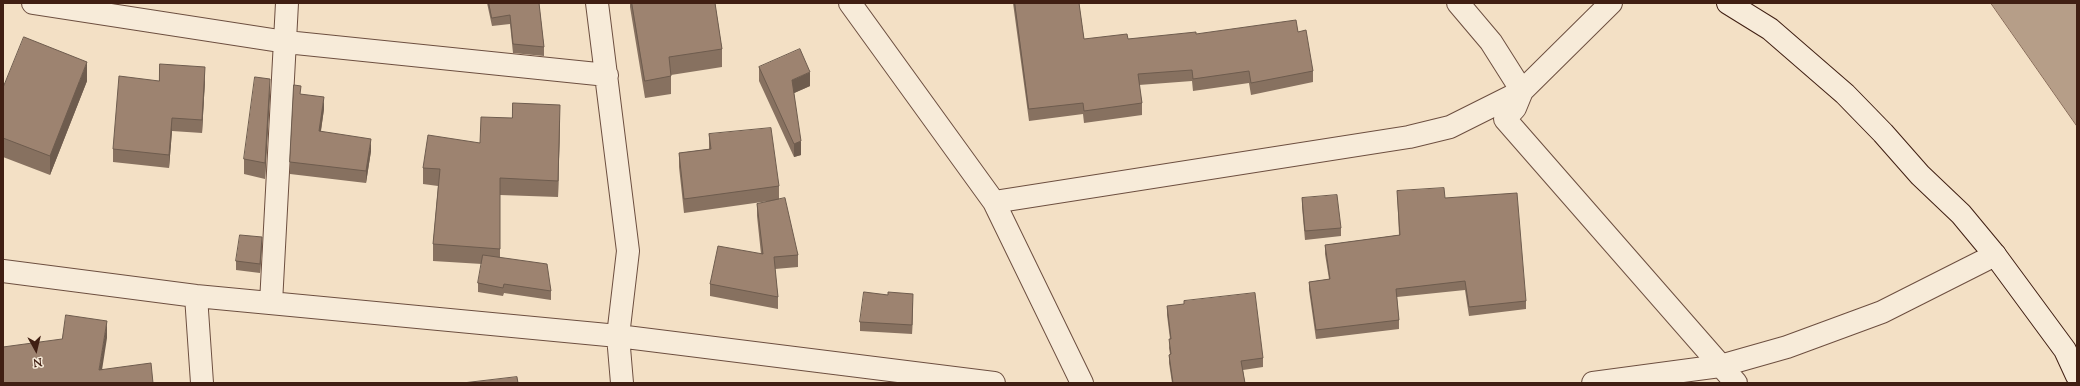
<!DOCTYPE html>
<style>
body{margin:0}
#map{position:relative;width:2080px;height:386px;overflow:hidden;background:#f3e0c5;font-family:"Sorts Mill Goudy",serif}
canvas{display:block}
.frame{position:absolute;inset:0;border:4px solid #401f13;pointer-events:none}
.north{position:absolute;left:16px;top:330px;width:40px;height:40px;-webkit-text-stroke:3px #f7ebd9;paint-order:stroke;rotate:172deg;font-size:11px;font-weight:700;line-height:16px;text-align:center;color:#401f13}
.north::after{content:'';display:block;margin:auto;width:14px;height:18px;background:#401f13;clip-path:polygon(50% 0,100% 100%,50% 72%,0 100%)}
</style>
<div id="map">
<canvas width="2080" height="386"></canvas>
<div class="frame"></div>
<div class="north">N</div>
</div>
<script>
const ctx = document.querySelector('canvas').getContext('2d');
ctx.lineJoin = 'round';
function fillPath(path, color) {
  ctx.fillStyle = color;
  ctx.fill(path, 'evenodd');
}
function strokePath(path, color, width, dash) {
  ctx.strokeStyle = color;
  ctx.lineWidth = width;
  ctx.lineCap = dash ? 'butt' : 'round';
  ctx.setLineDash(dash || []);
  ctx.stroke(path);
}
const water = new Path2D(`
 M1991,3H2077V126Z`);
const minor = new Path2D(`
 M33,3L286,42L607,75
 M597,3L628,251L618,336L622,383
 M850,3L994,202L1082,383
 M1458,3L1491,42L1522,91L1515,108L1505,119L1736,383
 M994,202L1409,137L1450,127L1522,91L1611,3
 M3,271L196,296L618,336L994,383
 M196,296L202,383
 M271,303L287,3
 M1593,383L1720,366L1787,347L1882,312L1995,255`);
const secondary = new Path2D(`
 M1728,3L1770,29L1845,94L1883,133L1920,175L1961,214L1995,255L2065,350L2077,376`);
const wall = new Path2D(`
 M487,3H539L544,47V56L513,53L510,24L492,26Z
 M630,3H715L722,49V67L671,75V94L645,98L630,7Z
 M1013,3H1079L1084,39H1128L1196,34L1298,32L1313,71V82L1251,95L1249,83L1193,91L1192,81L1139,85L1142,103V115L1084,123L1083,114L1029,121Z
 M759,67L810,86L794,93L801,155L794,157L759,81Z
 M205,80L202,133L172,131L169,168L113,162V149Z
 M87,81L50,175L3,157V88Z
 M270,94L265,179L244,174V159Z
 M301,94L324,109L321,131L371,151L366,183L290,174V162Z
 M560,121L558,197L500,195V258L551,291V300L504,293L503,296L478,292V283L482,264L433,261V244L438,186L423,184V168L480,143Z
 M709,134L779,186V199L798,255V267L775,269L778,297V309L710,296V284L761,254L757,216V204L769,201L684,213L679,167V153L709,149Z
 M1397,191L1445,198L1526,301V309L1469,316L1465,290L1397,297L1399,320V329L1316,339L1309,290V282L1329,279L1325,254V245L1399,235Z
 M1302,198L1341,228V236L1305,240L1302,207Z
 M262,246L260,273L236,270V261Z
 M888,295L913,303L912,334L860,331V322Z
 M1167,306L1263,358V367L1243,370L1245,383H1172L1169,363V355L1170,354L1169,348L1170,339L1167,315Z`);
const shadedWall = new Path2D(`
 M87,62V81L50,175V156Z
 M205,67V80L202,133V120Z
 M810,72V86L792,94V80Z
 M270,79V94L265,179V163Z
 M324,97V109L319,143V131Z
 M560,105V121L558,197V181Z
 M172,118V131L169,168V155Z
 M371,139V151L366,183V171Z
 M801,141V155L794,157V144Z
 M262,237V246L260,273V264Z
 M913,294V303L912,334V325Z
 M107,321V338L100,383L99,370Z`);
const building = new Path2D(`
 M489,3H539L544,47L513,44L510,15L492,18Z
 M632,3H715L722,49L669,57L671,76L645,81Z
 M1015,3H1079L1084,39L1127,34L1128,39L1196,32V34L1296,20L1298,32L1306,30L1313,71L1251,83L1249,71L1193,79L1192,70L1138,74L1142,103L1084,111L1083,103L1029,109Z
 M24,37L87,62L50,156L3,138V88Z
 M800,49L810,72L792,80L801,141L794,144L759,67Z
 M160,64L205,67L202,120L172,118L169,155L113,149L119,76L159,81Z
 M255,77L270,79L265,163L244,159Z
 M294,85L301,86L300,94L324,97L319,131L371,139L366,171L290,162Z
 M513,103L560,105L558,181L500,178V249L433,244L440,169L423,168L428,135L480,143L481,117L512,118Z
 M771,128L779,186L684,199L679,153L711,149L709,134Z
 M1444,188L1445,198L1517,193L1526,301L1469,307L1465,281L1396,289L1399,320L1316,330L1309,282L1330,279L1325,245L1400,235L1397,191Z
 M1337,195L1341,228L1305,231L1302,198Z
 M785,198L798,255L774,257L778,297L710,284L718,246L763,254L757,204Z
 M240,235L262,237L260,264L236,261Z
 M483,255L547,264L551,291L504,284L503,288L478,283Z
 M864,292L888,295V292L913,294L912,325L860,322Z
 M1255,293L1263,358L1241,361L1245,383H1173L1169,355L1171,354L1169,339H1171L1167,306L1184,304V301Z
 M66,315L107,321L99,370L151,363L153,383H3V347L62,339Z
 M517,377L518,383H463Z`);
fillPath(water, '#b69e88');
strokePath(water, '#876b59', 1);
strokePath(minor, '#6d4f40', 24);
strokePath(secondary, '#401f13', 24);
strokePath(minor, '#f7ebd9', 22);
strokePath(secondary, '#f7ebd9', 22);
fillPath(wall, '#877160');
fillPath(shadedWall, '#6e5c4e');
fillPath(building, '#9d8370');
strokePath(building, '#6e5c4e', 1);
</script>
